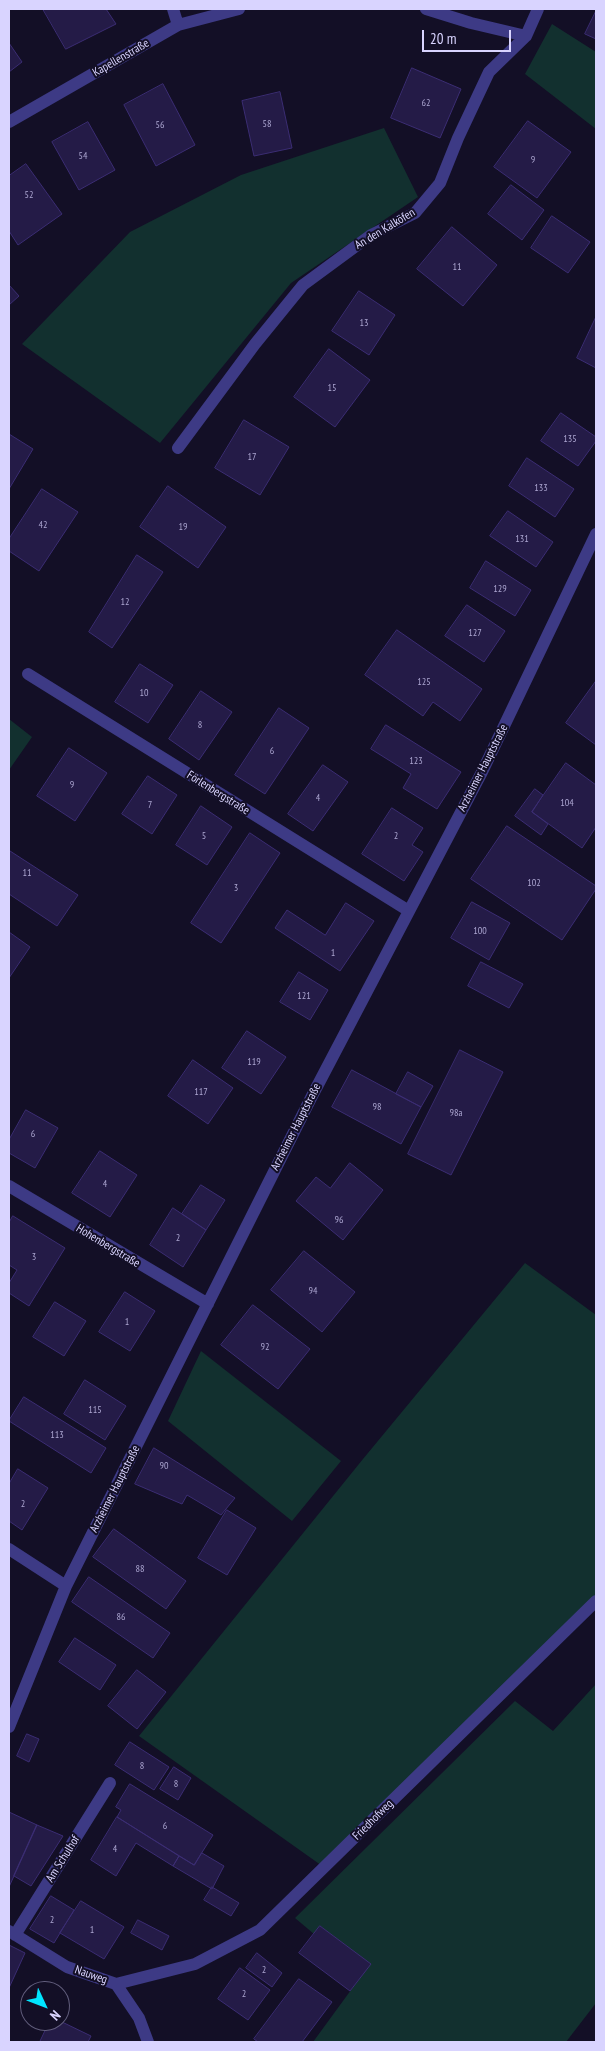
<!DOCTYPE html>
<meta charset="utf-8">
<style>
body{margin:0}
#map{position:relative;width:605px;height:2051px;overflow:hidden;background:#130f26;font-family:"PT Sans Narrow",sans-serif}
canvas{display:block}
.frame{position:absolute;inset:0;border:10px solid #d9d4ff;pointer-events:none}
.north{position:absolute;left:20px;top:1981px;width:50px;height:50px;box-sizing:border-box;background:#130f26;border:1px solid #625e7d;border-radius:50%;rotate:133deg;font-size:14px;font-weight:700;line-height:20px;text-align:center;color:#d9d4ff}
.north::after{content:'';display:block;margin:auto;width:18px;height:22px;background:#00e5ff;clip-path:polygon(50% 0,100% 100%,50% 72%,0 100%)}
.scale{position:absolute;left:422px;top:30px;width:89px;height:22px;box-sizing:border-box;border:2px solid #d9d4ff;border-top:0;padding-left:6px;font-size:15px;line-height:18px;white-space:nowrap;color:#d9d4ff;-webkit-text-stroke:4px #130f26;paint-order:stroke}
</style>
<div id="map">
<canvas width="605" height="2051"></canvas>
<div class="frame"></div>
<div class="north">N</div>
<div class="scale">20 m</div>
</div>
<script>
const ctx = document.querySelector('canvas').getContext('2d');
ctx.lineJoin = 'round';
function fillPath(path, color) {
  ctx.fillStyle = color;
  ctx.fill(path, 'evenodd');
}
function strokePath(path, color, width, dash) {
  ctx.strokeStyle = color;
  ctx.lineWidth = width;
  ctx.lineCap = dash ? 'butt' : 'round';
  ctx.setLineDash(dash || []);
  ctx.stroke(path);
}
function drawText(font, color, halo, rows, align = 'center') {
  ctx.font = font + ' "PT Sans Narrow",sans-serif';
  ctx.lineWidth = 4;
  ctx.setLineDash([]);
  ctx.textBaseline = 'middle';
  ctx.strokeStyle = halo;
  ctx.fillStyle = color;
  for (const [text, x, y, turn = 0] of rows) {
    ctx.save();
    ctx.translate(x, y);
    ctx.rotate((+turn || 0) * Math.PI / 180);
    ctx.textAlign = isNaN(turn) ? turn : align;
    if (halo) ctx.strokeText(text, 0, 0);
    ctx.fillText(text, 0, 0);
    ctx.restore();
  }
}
const green = new Path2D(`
 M552,24L596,52V129L525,74Z
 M384,128L418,197L291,283L160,443L22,344L130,232L241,175Z
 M9,719L32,737L9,770Z
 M525,1263L596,1315V1601L325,1868L139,1736L363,1459Z
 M201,1351L341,1461L292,1521L168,1421Z
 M596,1684V2003L566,2042H313L370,1964L320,1926L314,1934L295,1918L515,1701L553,1731Z`);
const building = new Path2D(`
 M43,9H106L116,24L66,49Z
 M596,11V39L585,34Z
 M9,43L22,62L9,72Z
 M412,68L461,89L440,138L391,118Z
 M163,84L195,145L156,166L124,105Z
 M280,92L292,148L254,156L242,101Z
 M528,121L571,152L537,198L494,167Z
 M88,122L115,170L79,190L52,142Z
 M26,164L62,214L18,245L9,231V176Z
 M511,185L544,210L522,240L488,214Z
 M552,216L590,242L568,273L531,248Z
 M452,227L497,265L463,306L417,269Z
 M9,285L19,296L9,305Z
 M359,291L395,315L369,355L332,331Z
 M596,317V368L577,358Z
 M329,349L370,380L335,427L294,397Z
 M561,413L596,437V441L578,466L541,441Z
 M244,420L289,447L260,495L215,468Z
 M9,434L33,449L9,489Z
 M527,458L574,489L555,517L509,486Z
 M168,486L226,527L198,568L140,527Z
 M42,489L78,512L39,571L9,551V539Z
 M508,511L553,542L536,567L490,536Z
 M137,555L163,572L112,648L89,632Z
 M486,561L531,590L515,616L470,588Z
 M467,605L505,631L484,662L445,636Z
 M397,630L482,689L460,721L433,702L423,716L365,675Z
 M140,664L173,685L148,723L115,702Z
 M596,681V745L566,723Z
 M201,691L232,712L199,760L169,739Z
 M279,708L309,728L265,794L235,775Z
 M386,725L461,772L437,809L403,788L411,774L371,749Z
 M69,748L107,773L75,821L37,796Z
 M566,763L596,785V827L582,848L532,812Z
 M323,765L348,782L313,831L288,814Z
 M148,776L177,795L152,834L122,814Z
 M535,789L543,795L532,812L548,824L541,835L515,816Z
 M201,806L232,827L207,865L176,845Z
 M392,808L423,828L412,845L423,852L404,881L362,854Z
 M507,826L596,886V889L562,940L471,879Z
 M250,833L280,853L221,943L191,923Z
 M10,851L78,895L57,926L9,894Z
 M472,902L510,923L489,960L451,938Z
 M346,903L374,921L340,971L275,928L287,910L325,935Z
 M9,932L30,947L9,978Z
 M481,962L523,984L509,1008L468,986Z
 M299,972L328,990L310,1020L280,1002Z
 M247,1031L286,1057L261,1094L222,1068Z
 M460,1050L503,1072L451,1175L408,1154Z
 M193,1060L233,1088L208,1124L168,1096Z
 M352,1070L421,1107L401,1144L332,1107Z
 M408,1072L433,1086L421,1107L396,1094Z
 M26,1110L58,1128L35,1168L9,1153V1140Z
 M100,1151L137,1175L110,1217L72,1193Z
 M350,1163L383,1190L343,1240L296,1201L316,1177L330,1188Z
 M201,1185L225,1200L206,1230L182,1214Z
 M173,1208L206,1230L183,1267L150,1245Z
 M13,1216L65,1248L29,1306L9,1293V1283L17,1270L9,1265V1223Z
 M304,1251L355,1292L322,1332L271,1290Z
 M125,1292L155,1311L130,1351L99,1332Z
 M55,1302L86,1321L64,1356L33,1337Z
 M253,1305L310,1349L278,1389L221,1345Z
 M85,1380L126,1406L105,1440L64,1414Z
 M24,1397L106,1448L91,1473L9,1421Z
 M154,1448L235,1498L221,1515L187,1495L182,1504L135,1484Z
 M18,1469L48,1488L22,1530L9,1521V1484Z
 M227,1510L256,1528L227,1575L198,1558Z
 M114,1529L186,1581L166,1609L93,1557Z
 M89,1577L170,1633L153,1658L72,1602Z
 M75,1638L116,1665L100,1690L59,1662Z
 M137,1670L166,1692L137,1729L108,1706Z
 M27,1734L39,1739L29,1762L17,1756Z
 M130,1742L169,1767L154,1790L115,1765Z
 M174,1767L191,1778L178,1800L160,1789Z
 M130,1784L213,1835L194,1865L117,1817L121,1810L116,1807Z
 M9,1812L37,1825L9,1887Z
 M117,1817L179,1856L173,1866L136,1843L116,1876L91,1860Z
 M37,1825L63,1836L31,1886L14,1876Z
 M202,1853L224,1866L212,1889L173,1866L179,1856L194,1865Z
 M212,1887L239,1903L231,1916L204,1900Z
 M51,1896L74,1910L54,1943L30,1929Z
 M81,1901L124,1927L104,1959L60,1933Z
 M138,1920L169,1936L162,1950L131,1933Z
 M320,1926L371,1964L350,1991L299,1953Z
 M9,1945L25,1953L9,1988Z
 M257,1953L282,1973L272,1987L246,1968Z
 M240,1968L270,1990L248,2020L218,1999Z
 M299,1979L332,2002L302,2042H258L254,2039Z
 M50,2021H60L91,2036L88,2042H40Z`);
const minor = new Path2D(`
 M173,9L178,25
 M426,9L471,23L526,36
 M9,122L178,25L239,9
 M178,448L255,344L303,285L371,235L415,213L440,183L458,138L489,72L526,36L538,9
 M28,674L409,911
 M9,1186L208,1304
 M9,1549L66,1586
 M9,1727L66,1586L312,1096L482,772L596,534
 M9,1931L67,1967L116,1984L139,2018L148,2042
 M15,1935L110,1783
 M116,1984L195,1964L260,1930L596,1601`);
const numberNames = [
 ["62",426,103],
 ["58",267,124],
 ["56",160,125],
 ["54",83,156],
 ["9",533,160],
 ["52",29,195],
 ["11",457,267],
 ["13",364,323],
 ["15",332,388],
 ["135",570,439],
 ["17",252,457],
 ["133",541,488],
 ["42",43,525],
 ["19",183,527],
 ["131",522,539],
 ["129",500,589],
 ["12",125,602],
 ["127",475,633],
 ["125",424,682],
 ["10",144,693],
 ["8",200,725],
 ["6",272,751],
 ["123",416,761],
 ["9",72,785],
 ["4",318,798],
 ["104",567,803],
 ["7",150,805],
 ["5",204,836],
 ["2",396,836],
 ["11",27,873],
 ["102",534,883],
 ["3",236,888],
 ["100",480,931],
 ["1",333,953],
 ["121",304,996],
 ["119",254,1062],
 ["117",201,1092],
 ["98",377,1107],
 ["98a",456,1113],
 ["6",33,1134],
 ["4",105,1184],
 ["96",339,1220],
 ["2",178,1238],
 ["3",34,1257],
 ["94",313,1291],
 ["1",127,1322],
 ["92",265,1347],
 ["115",95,1410],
 ["113",57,1435],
 ["90",164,1466],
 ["2",23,1504],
 ["88",140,1569],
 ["86",121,1617],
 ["8",142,1766],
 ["8",176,1784],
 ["6",165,1826],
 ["4",115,1849],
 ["2",52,1920],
 ["1",92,1930],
 ["2",264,1970],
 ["2",244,1994]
];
const streetNames = [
 ["Kapellenstraße",121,58,-30],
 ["An den Kalköfen",385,229,-31],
 ["Arzheimer Hauptstraße",483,768,-63],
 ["Förlenbergstraße",218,793,32],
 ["Arzheimer Hauptstraße",296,1127,-63],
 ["Hohenbergstraße",108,1246,31],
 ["Arzheimer Hauptstraße",115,1489,-63],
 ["Friedhofweg",373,1820,-45],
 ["Am Schulhof",63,1859,-58],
 ["Nauweg",91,1975,19]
];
fillPath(green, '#12302f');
fillPath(building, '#241b47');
strokePath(building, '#3b2d73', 1);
strokePath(minor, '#3d3a85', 12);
drawText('10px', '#aca6d1', null, numberNames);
drawText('12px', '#d9d4ff', '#130f26', streetNames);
</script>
